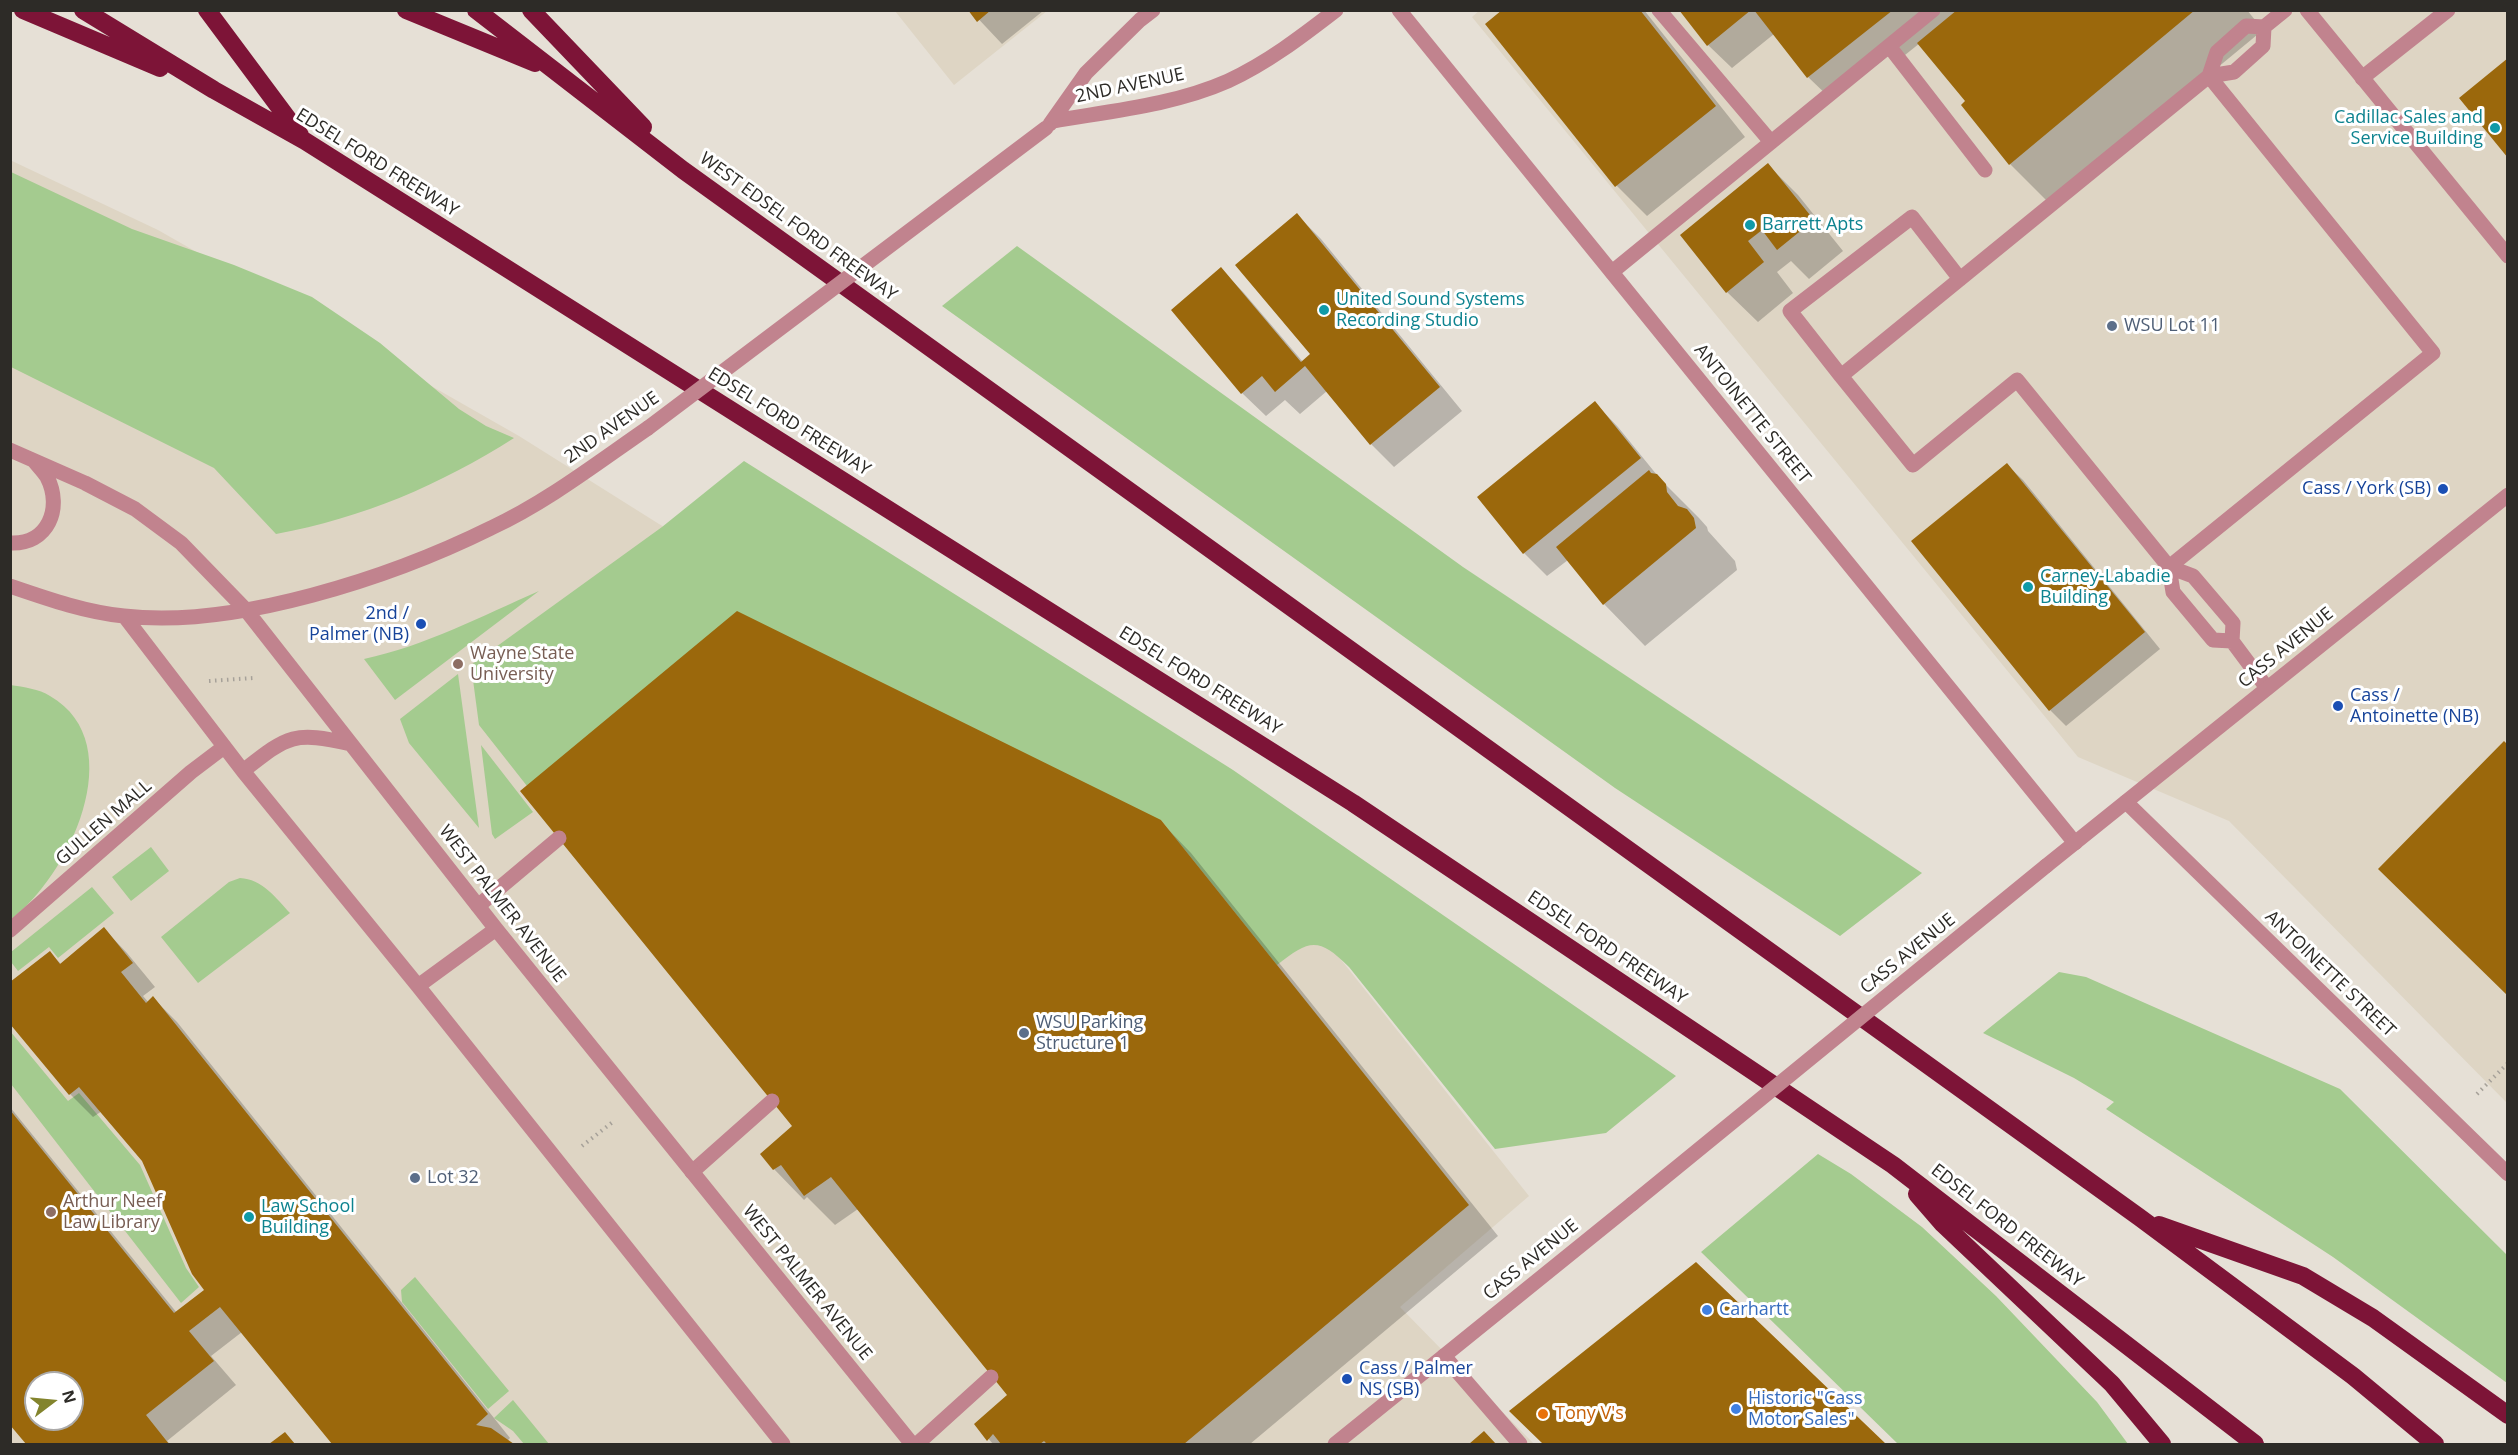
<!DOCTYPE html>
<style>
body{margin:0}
#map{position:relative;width:2518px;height:1455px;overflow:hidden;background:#e6e0d6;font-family:"Open Sans",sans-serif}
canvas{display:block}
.frame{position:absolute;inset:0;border:12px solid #2d2b27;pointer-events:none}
.north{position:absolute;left:24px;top:1371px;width:60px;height:60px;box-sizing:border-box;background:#fff;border:2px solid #abaaa9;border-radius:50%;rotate:74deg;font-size:16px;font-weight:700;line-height:24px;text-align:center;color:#2d2b27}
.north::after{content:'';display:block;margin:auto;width:21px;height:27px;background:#83842d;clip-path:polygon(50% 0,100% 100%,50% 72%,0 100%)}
</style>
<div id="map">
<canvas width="2518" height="1455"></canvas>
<div class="frame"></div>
<div class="north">N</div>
</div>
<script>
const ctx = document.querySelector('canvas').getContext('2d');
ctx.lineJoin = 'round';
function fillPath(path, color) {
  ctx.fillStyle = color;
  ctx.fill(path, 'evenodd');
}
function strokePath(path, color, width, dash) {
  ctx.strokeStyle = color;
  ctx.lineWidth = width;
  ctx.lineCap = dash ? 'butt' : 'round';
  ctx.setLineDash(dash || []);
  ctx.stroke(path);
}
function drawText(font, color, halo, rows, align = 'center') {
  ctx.font = font + ' "Open Sans",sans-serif';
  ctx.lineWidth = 6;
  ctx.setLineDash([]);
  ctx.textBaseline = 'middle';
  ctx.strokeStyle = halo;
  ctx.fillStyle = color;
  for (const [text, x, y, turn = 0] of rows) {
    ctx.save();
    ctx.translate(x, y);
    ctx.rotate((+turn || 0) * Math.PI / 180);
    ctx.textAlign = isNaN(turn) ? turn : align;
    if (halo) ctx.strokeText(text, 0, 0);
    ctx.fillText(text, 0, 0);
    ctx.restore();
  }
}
const built = new Path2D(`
 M1480,10L2507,11V1103L2229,821L2078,757L1472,17Z
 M895,11H1047L954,85Z
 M10,160L158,230L519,436L659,524L1152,804L1284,888L1529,1196L1400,1307L1534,1444H11ZM36,1383H72V1419H36Z`);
const green = new Path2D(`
 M11,172L132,229L234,265L312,297L380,343L459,409L486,426L514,438C440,485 363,518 276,534L214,468L11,367Z
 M1017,246L1463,567L1922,873L1840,936L1615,788L942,306Z
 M744,461L1233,770L1676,1076L1606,1133L1495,1149L1349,967C1318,936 1309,940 1277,965L1161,820L527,786L479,725L471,665L662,527Z
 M539,591L395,700L364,659C425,646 482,616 539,591Z
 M458,674L479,828L409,743L400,719Z
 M10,685C24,687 39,689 50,696C133,744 68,878 10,920Z
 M481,745L533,812L495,839L492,834Z
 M151,847L169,871L131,901L112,877Z
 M240,878C262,879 276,898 290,913L198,983L161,937L229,882Z
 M92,887L114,913L58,958L49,947L18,971L11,962V952Z
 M2059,972L2086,977L2340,1089L2507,1255V1383L2333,1257L2106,1109L2114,1102L2074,1078L1983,1033Z
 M10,1031L68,1101L79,1093L140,1165L186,1268L199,1287L181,1303L11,1084Z
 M1818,1154L1851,1174L1922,1227L1996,1296L2097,1402L2128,1444H1898L1701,1252Z
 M415,1277L509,1391L488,1409L402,1302L401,1290Z
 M513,1400L549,1444H524L513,1431L494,1418Z`);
const shadow = new Path2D(`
 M970,10H1043V11L1002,44Z
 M1505,10H1644L1745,137L1647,216L1617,186L1487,25Z
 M1681,10H2247L2263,30L2051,205L2010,164L1967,102L1920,43L1900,59L1892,53L1832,100L1808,77L1774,34L1732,68L1708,45Z
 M1768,165L1798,195L1843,251L1809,279L1791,261L1777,272L1793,293L1758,322L1727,292Z
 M1297,215L1321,239L1462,411L1394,467L1371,444L1327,391L1300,414L1285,400L1266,416L1242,393L1221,269L1244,293L1303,362L1312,355Z
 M1595,403L1618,427L1661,480L1699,518L1707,527L1708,531L1735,561L1737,570L1645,646L1604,604L1568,560L1547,576L1524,553Z
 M2007,465L2023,480L2160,649L2066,726L2050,710Z
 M1160,821L1191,853L1498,1236L1250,1444H993L976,1424L1009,1396L858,1209L835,1225L807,1197L804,1200L774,1169Z
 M104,929L127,953L155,987L143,996L149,1003L153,998L177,1022L510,1438L507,1441L510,1444H334L242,1332L211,1356L236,1385L167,1441L170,1444H28L10,1423V1107L177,1313L207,1290L143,1160L102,1111L93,1117L70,1094L50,953L62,965ZM36,1383H72V1419H36Z
 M1696,1264L1884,1444H1545L1511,1411Z`);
const building = new Path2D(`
 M968,10H991L977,22Z
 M1502,10H1640L1716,106L1615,187L1485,24Z
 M1679,10H1751L1707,46Z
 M1754,10H1893L1807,78Z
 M1957,10H2195L2009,165L1961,105L1965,101L1917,43Z
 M2508,58V158L2459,98Z
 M1768,163L1814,220L1777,250L1762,230L1748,241L1764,262L1726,293L1680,235Z
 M1297,213L1440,387L1370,445L1305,366L1275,392L1262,376L1241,394L1171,310L1221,267L1301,362L1310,354L1235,265Z
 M1595,401L1641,458L1523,554L1477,497Z
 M2007,463L2145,632L2049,711L1911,541Z
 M1649,470L1651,473L1657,474L1666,484L1667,492L1678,506L1687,509L1694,518L1696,528L1603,605L1556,547Z
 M737,611L1161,820L1469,1205L1184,1444H1047L1044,1441L1040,1444H1001L993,1434L987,1441L974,1424L1007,1395L831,1177L804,1196L781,1165L773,1170L760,1154L792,1126L520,791Z
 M2504,741L2508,745V996L2378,869Z
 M104,927L133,963L121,972L146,1003L153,996L488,1414L476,1425L491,1428L514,1444H332L220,1307L189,1331L214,1361L146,1415L169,1444H26L10,1425V1110L174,1313L204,1290L192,1274L142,1161L79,1087L69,1095L10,1024V982L50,951L60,964ZM36,1383H72V1419H36Z
 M1696,1262L1886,1444H1543L1509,1411Z
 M1484,1431L1496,1444H1469Z
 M285,1432L295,1444H269Z`);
const path = new Path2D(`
 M209,681L253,678
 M2477,1094L2508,1063
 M582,1146L614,1121`);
const service = new Path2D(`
 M1659,10L1771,142
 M2246,26L2264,27L2263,46L2234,72L2209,76L2217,52Z
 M2264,27L2285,10
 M1889,46L1985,170
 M2209,76L2433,353L2169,567L2017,380L1913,465L1841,376Z
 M2362,78L2448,10
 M1612,272L1933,10
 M1841,376L1790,311L1912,217L1960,279
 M2169,567L2193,576L2233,623L2232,641L2213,640L2173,592Z
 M2232,641L2267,688
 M478,906L559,838
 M692,1172L772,1101
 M1444,1356L1520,1444
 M917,1444L991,1377`);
const pedestrian = new Path2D(`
 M10,930L191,772L224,747`);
const minor = new Path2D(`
 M1399,10L2075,843
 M2307,10L2508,256
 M2126,802L2508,1174`);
const tertiary = new Path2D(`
 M1053,121C1111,111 1174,105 1228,81C1267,63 1301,37 1336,10
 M1050,124L1086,73L1140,20L1153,10
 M10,450L85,483L135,509L181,543L246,610L496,929L912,1444
 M10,543C48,545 63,508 47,477C44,472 39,467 35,462
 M10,586C48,599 85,612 124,616C235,629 392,577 491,528C547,502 597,463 648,428
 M125,617L243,771L418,986L783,1444
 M243,771C289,735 293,731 351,744
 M2046,866L2508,495
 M418,986L496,929
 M1335,1444L1632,1204`);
const motorway = new Path2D(`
 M23,10L160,68
 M83,10L214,90L305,141L1353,803L1893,1165L2255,1444
 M207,10L300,135
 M406,10L535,63
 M476,10L683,170L2139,1217L2353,1376L2435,1444
 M531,10L643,127
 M1917,1194L1943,1224L2112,1384L2162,1444
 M2159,1225L2303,1276L2373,1318L2508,1415`);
const tertiaryBridge = new Path2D(`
 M648,428L1046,128
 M1632,1204L2046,866`);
const markers = [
 [2495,128,6,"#0f9aa8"],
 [1750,225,6,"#0f9aa8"],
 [1324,310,6,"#0f9aa8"],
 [2112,326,6,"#5c6f8a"],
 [2443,489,6,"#1a4fb4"],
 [2028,587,6,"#0f9aa8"],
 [421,624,6,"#1a4fb4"],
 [458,664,6,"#8d6e63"],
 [2338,706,6,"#1a4fb4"],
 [1024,1033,6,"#5c6f8a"],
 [415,1178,6,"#5c6f8a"],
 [51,1212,6,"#8d6e63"],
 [249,1217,6,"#0f9aa8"],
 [1707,1310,6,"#3f7fe0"],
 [1347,1379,6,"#1a4fb4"],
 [1736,1409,6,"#3f7fe0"],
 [1543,1414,6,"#e8710a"]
];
const streetNames = [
 ["2ND AVENUE",1130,86,-12],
 ["EDSEL FORD FREEWAY",377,163,32],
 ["WEST EDSEL FORD FREEWAY",798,227,36],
 ["ANTOINETTE STREET",1752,414,51],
 ["EDSEL FORD FREEWAY",789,422,32],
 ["2ND AVENUE",612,428,-35],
 ["CASS AVENUE",2286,648,-39],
 ["EDSEL FORD FREEWAY",1200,681,32],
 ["GULLEN MALL",104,823,-41],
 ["WEST PALMER AVENUE",502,904,52],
 ["EDSEL FORD FREEWAY",1607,948,34],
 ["CASS AVENUE",1908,954,-39],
 ["ANTOINETTE STREET",2330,974,44],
 ["EDSEL FORD FREEWAY",2007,1226,38],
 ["CASS AVENUE",1531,1260,-39],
 ["WEST PALMER AVENUE",807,1283,51]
];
const cultureNames = [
 ["Cadillac Sales and",2483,118,"right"],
 ["Service Building",2483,139,"right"],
 ["Barrett Apts",1762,225],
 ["United Sound Systems",1336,300],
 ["Recording Studio",1336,321],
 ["Carney-Labadie",2040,577],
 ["Building",2040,598],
 ["Law School",261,1207],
 ["Building",261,1228]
];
const serviceNames = [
 ["WSU Lot 11",2124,326],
 ["WSU Parking",1036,1023],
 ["Structure 1",1036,1044],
 ["Lot 32",427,1178]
];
const transitNames = [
 ["Cass / York (SB)",2431,489],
 ["2nd /",409,614],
 ["Palmer (NB)",409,635],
 ["Cass /",2350,696,"left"],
 ["Antoinette (NB)",2350,717,"left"],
 ["Cass / Palmer",1359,1369,"left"],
 ["NS (SB)",1359,1390,"left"]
];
const educationNames = [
 ["Wayne State",470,654],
 ["University",470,675],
 ["Arthur Neef",63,1202],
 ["Law Library",63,1223]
];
const shopNames = [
 ["Carhartt",1719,1310],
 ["Historic \"Cass",1748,1399],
 ["Motor Sales\"",1748,1420]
];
const foodNames = [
 ["Tony V's",1555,1414]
];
fillPath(built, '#ded5c4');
fillPath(green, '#a4cb8f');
fillPath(shadow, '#0003');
fillPath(building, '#9b680c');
strokePath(path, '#a6a199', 4, [1.5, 4.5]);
strokePath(service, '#c1838e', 15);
strokePath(pedestrian, '#c1838e', 15);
strokePath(minor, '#c1838e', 15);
strokePath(tertiary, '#c1838e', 15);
strokePath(motorway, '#7d1437', 18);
strokePath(tertiaryBridge, '#c1838e', 15);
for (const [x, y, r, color] of markers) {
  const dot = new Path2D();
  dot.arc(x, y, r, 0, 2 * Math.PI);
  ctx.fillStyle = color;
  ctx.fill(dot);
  strokePath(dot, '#fff', 2);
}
drawText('18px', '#2d2b27', '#fff', streetNames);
drawText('18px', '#0d838f', '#fff', cultureNames, 'left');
drawText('18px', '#4e5e75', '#fff', serviceNames, 'left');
drawText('18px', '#164399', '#fff', transitNames, 'right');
drawText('18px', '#785e54', '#fff', educationNames, 'left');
drawText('18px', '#366cbe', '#fff', shopNames, 'left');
drawText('18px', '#c56008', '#fff', foodNames, 'left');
</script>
